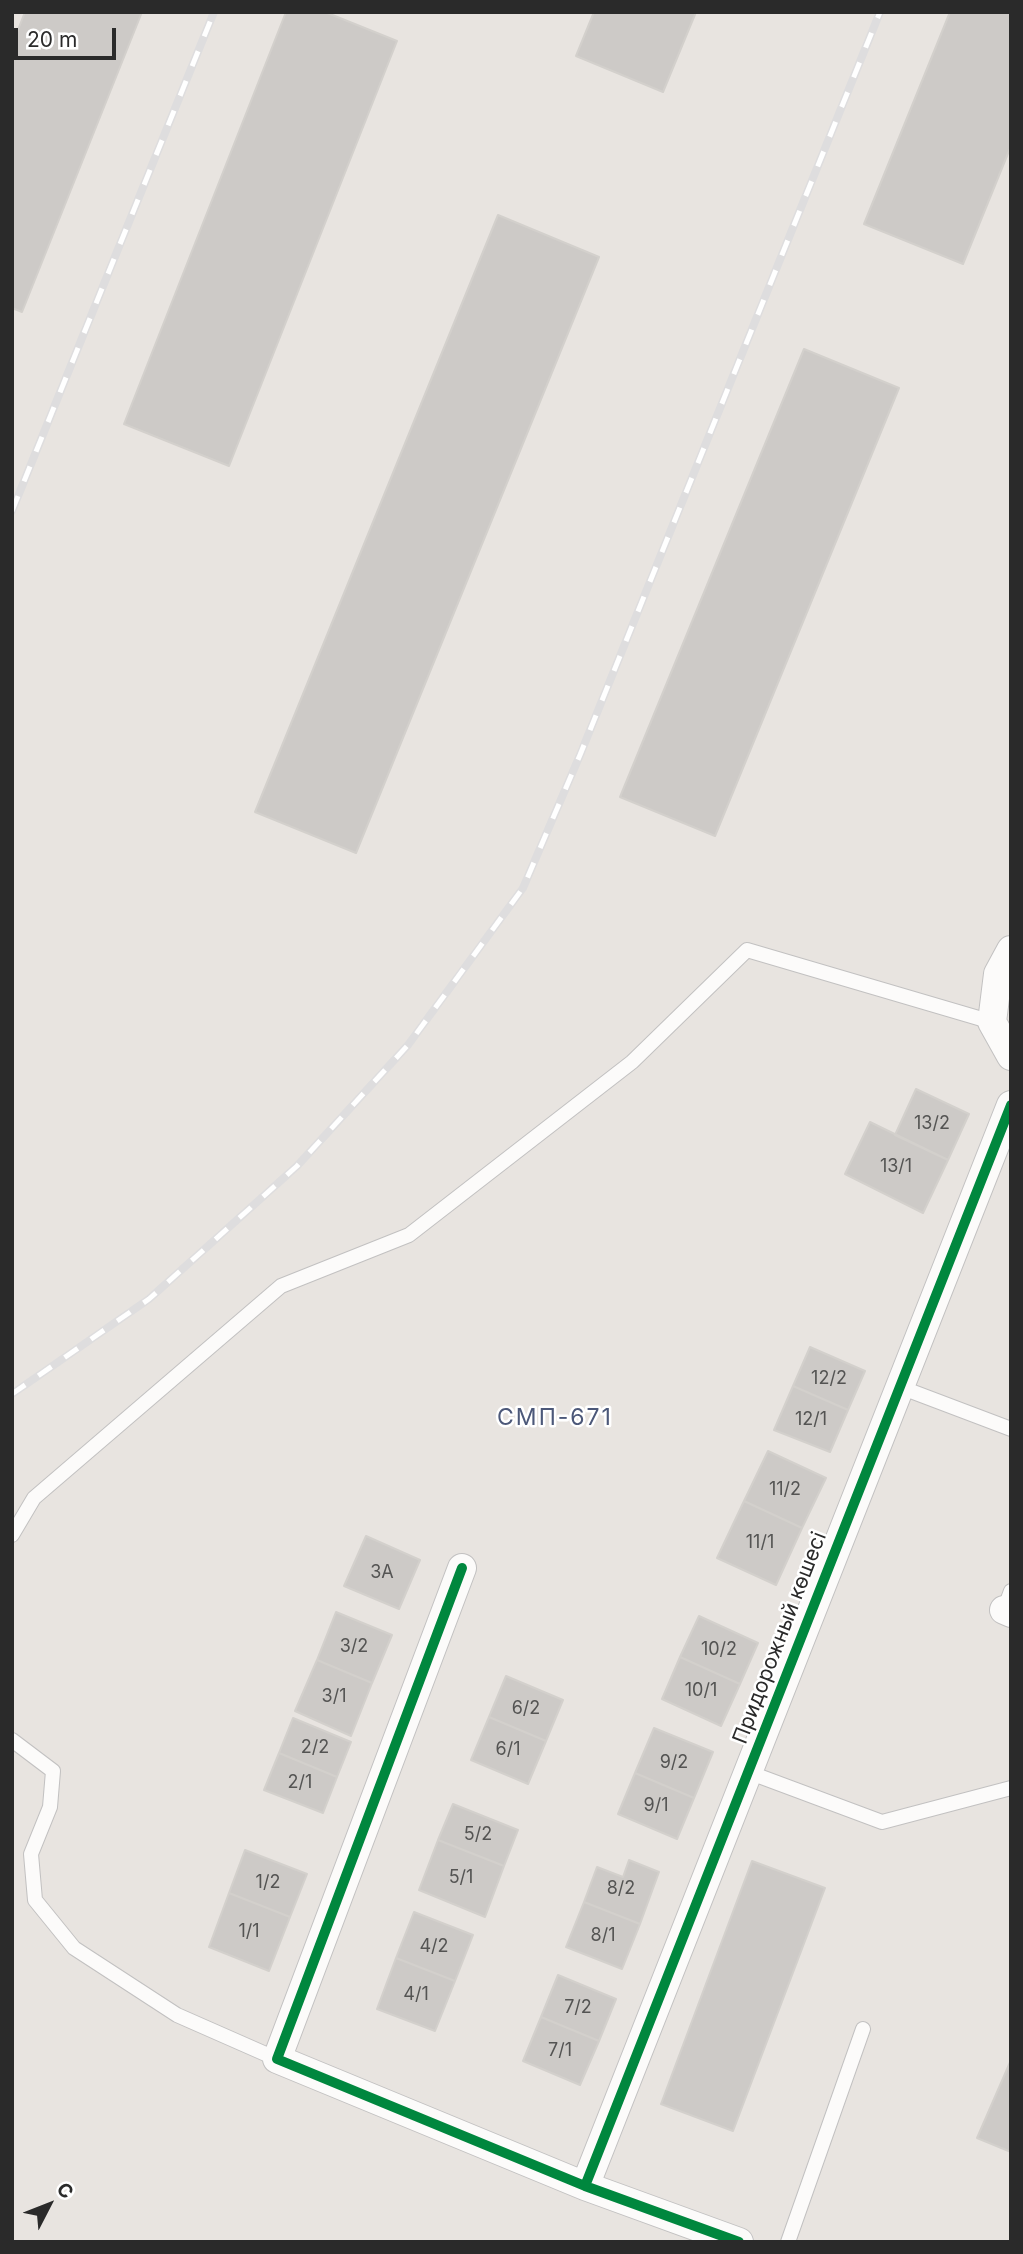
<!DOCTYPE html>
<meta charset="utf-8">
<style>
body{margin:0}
#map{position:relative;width:1023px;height:2254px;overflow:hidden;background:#e8e4e0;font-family:Inter,sans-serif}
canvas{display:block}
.frame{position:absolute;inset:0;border:14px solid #2a2a2a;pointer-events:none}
.north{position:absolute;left:14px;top:2170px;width:70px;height:70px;-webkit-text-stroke:5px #fff;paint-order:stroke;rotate:48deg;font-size:19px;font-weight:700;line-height:28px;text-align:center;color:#2a2a2a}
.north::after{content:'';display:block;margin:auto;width:24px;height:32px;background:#2a2a2a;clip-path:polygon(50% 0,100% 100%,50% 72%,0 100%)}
.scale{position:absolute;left:14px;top:28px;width:102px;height:32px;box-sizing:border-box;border:4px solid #2a2a2a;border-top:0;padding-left:9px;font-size:21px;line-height:24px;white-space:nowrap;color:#2a2a2a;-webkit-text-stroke:5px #fff;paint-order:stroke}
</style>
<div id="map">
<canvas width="1023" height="2254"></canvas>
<div class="frame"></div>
<div class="north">С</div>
<div class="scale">20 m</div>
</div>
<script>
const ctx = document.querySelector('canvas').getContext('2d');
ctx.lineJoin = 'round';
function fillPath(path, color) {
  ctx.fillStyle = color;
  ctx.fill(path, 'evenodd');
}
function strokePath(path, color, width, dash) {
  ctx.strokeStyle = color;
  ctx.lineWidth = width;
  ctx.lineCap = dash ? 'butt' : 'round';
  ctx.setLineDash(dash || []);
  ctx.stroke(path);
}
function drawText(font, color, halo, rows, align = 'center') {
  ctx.font = font + ' Inter,sans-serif';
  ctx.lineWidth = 5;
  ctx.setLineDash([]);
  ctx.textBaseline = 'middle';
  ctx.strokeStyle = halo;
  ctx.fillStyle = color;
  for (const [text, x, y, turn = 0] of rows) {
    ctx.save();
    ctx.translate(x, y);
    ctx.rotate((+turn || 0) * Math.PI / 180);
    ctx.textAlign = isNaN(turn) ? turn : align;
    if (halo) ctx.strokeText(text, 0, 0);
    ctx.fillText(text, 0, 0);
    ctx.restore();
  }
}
const building = new Path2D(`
 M25,12H142L22,312L12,308V45Z
 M286,12H325L397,41L229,466L124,424Z
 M594,12H696L663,92L576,56Z
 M950,12H1011V146L963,264L864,224Z
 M498,215L599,257L356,853L255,812Z
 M804,349L899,388L715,836L620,797Z
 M916,1089L969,1114L948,1160L895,1135Z
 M870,1122L948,1160L923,1213L845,1174Z
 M810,1347L865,1371L848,1410L793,1386Z
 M793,1386L848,1410L830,1452L774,1430Z
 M768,1451L826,1478L802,1528L744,1501Z
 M744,1501L802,1528L776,1585L717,1558Z
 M366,1536L420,1560L399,1609L344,1586Z
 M336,1612L392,1635L372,1683L317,1660Z
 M699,1616L758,1643L740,1684L680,1657Z
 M680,1657L740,1684L721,1726L662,1699Z
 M317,1660L372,1683L351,1736L295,1711Z
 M506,1676L563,1700L546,1741L489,1717Z
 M489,1717L546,1741L528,1784L471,1760Z
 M293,1718L351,1742L337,1777L279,1753Z
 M654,1728L713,1752L694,1798L635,1773Z
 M279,1753L337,1777L323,1813L264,1790Z
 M635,1773L694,1798L677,1839L618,1814Z
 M453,1804L518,1830L504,1866L438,1840Z
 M438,1840L504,1866L485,1917L419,1890Z
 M245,1850L307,1874L290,1917L229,1893Z
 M629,1860L659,1872L640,1924L584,1902L597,1867L623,1877Z
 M752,1861L825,1888L733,2131L661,2104Z
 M229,1893L290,1917L269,1971L209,1947Z
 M584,1902L640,1924L622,1969L566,1947Z
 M414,1912L473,1935L455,1981L396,1958Z
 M396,1958L455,1981L435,2031L377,2009Z
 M558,1975L616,1999L599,2041L541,2017Z
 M541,2017L599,2041L580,2085L523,2061Z
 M1011,2060V2152L977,2138Z`);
const service = new Path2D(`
 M900,1387L1011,1429
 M12,1535L34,1498L281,1286L409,1235L632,1062L747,950L992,1022
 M1004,1610L1011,1591
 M12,1740L53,1771L50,1807L31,1854L35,1900L74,1948L177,2015L277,2059
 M748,1772L882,1822L1011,1788
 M788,2242L863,2029`);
const minor = new Path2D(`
 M1011,950L998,974L992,1022L1011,1056
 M462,1568L277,2059L585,2186L739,2242
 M1004,1610L1011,1613
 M585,2186L1011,1105`);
const rail = new Path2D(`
 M12,511L214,12
 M12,1394L149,1299L297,1166L408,1045L523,888L580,755L880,12`);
const cycleway = new Path2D(`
 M462,1568L277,2059L585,2186L739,2242
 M585,2186L1011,1105`);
const numberNames = [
 ["13/2",932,1124],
 ["13/1",896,1167],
 ["12/2",829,1379],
 ["12/1",811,1420],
 ["11/2",785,1490],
 ["11/1",760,1543],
 ["3А",382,1573],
 ["3/2",354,1647],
 ["10/2",719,1650],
 ["10/1",701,1691],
 ["3/1",334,1697],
 ["6/2",526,1709],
 ["2/2",315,1748],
 ["6/1",508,1750],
 ["9/2",674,1763],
 ["2/1",300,1783],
 ["9/1",656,1806],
 ["5/2",478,1835],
 ["5/1",461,1878],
 ["1/2",268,1883],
 ["8/2",621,1889],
 ["1/1",249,1932],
 ["8/1",603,1936],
 ["4/2",434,1947],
 ["4/1",416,1995],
 ["7/2",578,2008],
 ["7/1",560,2051]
];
const streetNames = [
 ["Придорожный көшесі",780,1638,-69]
];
const neighbourhoodNames = [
 ["СМП-671",555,1418]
];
fillPath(building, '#cdcac7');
strokePath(building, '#d3d0cc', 2);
strokePath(service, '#c2c1c1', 16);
strokePath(minor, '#c2c1c1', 30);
strokePath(service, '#fcfbfa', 14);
strokePath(minor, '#fcfbfa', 28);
strokePath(rail, '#deddde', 8);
strokePath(rail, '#fff', 5, [16]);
strokePath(cycleway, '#00873e', 10);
drawText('18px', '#545453', null, numberNames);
drawText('21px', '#2a2a2a', '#fff', streetNames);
ctx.letterSpacing = '2px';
drawText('23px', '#4c5879', '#fff', neighbourhoodNames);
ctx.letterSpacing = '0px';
</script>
